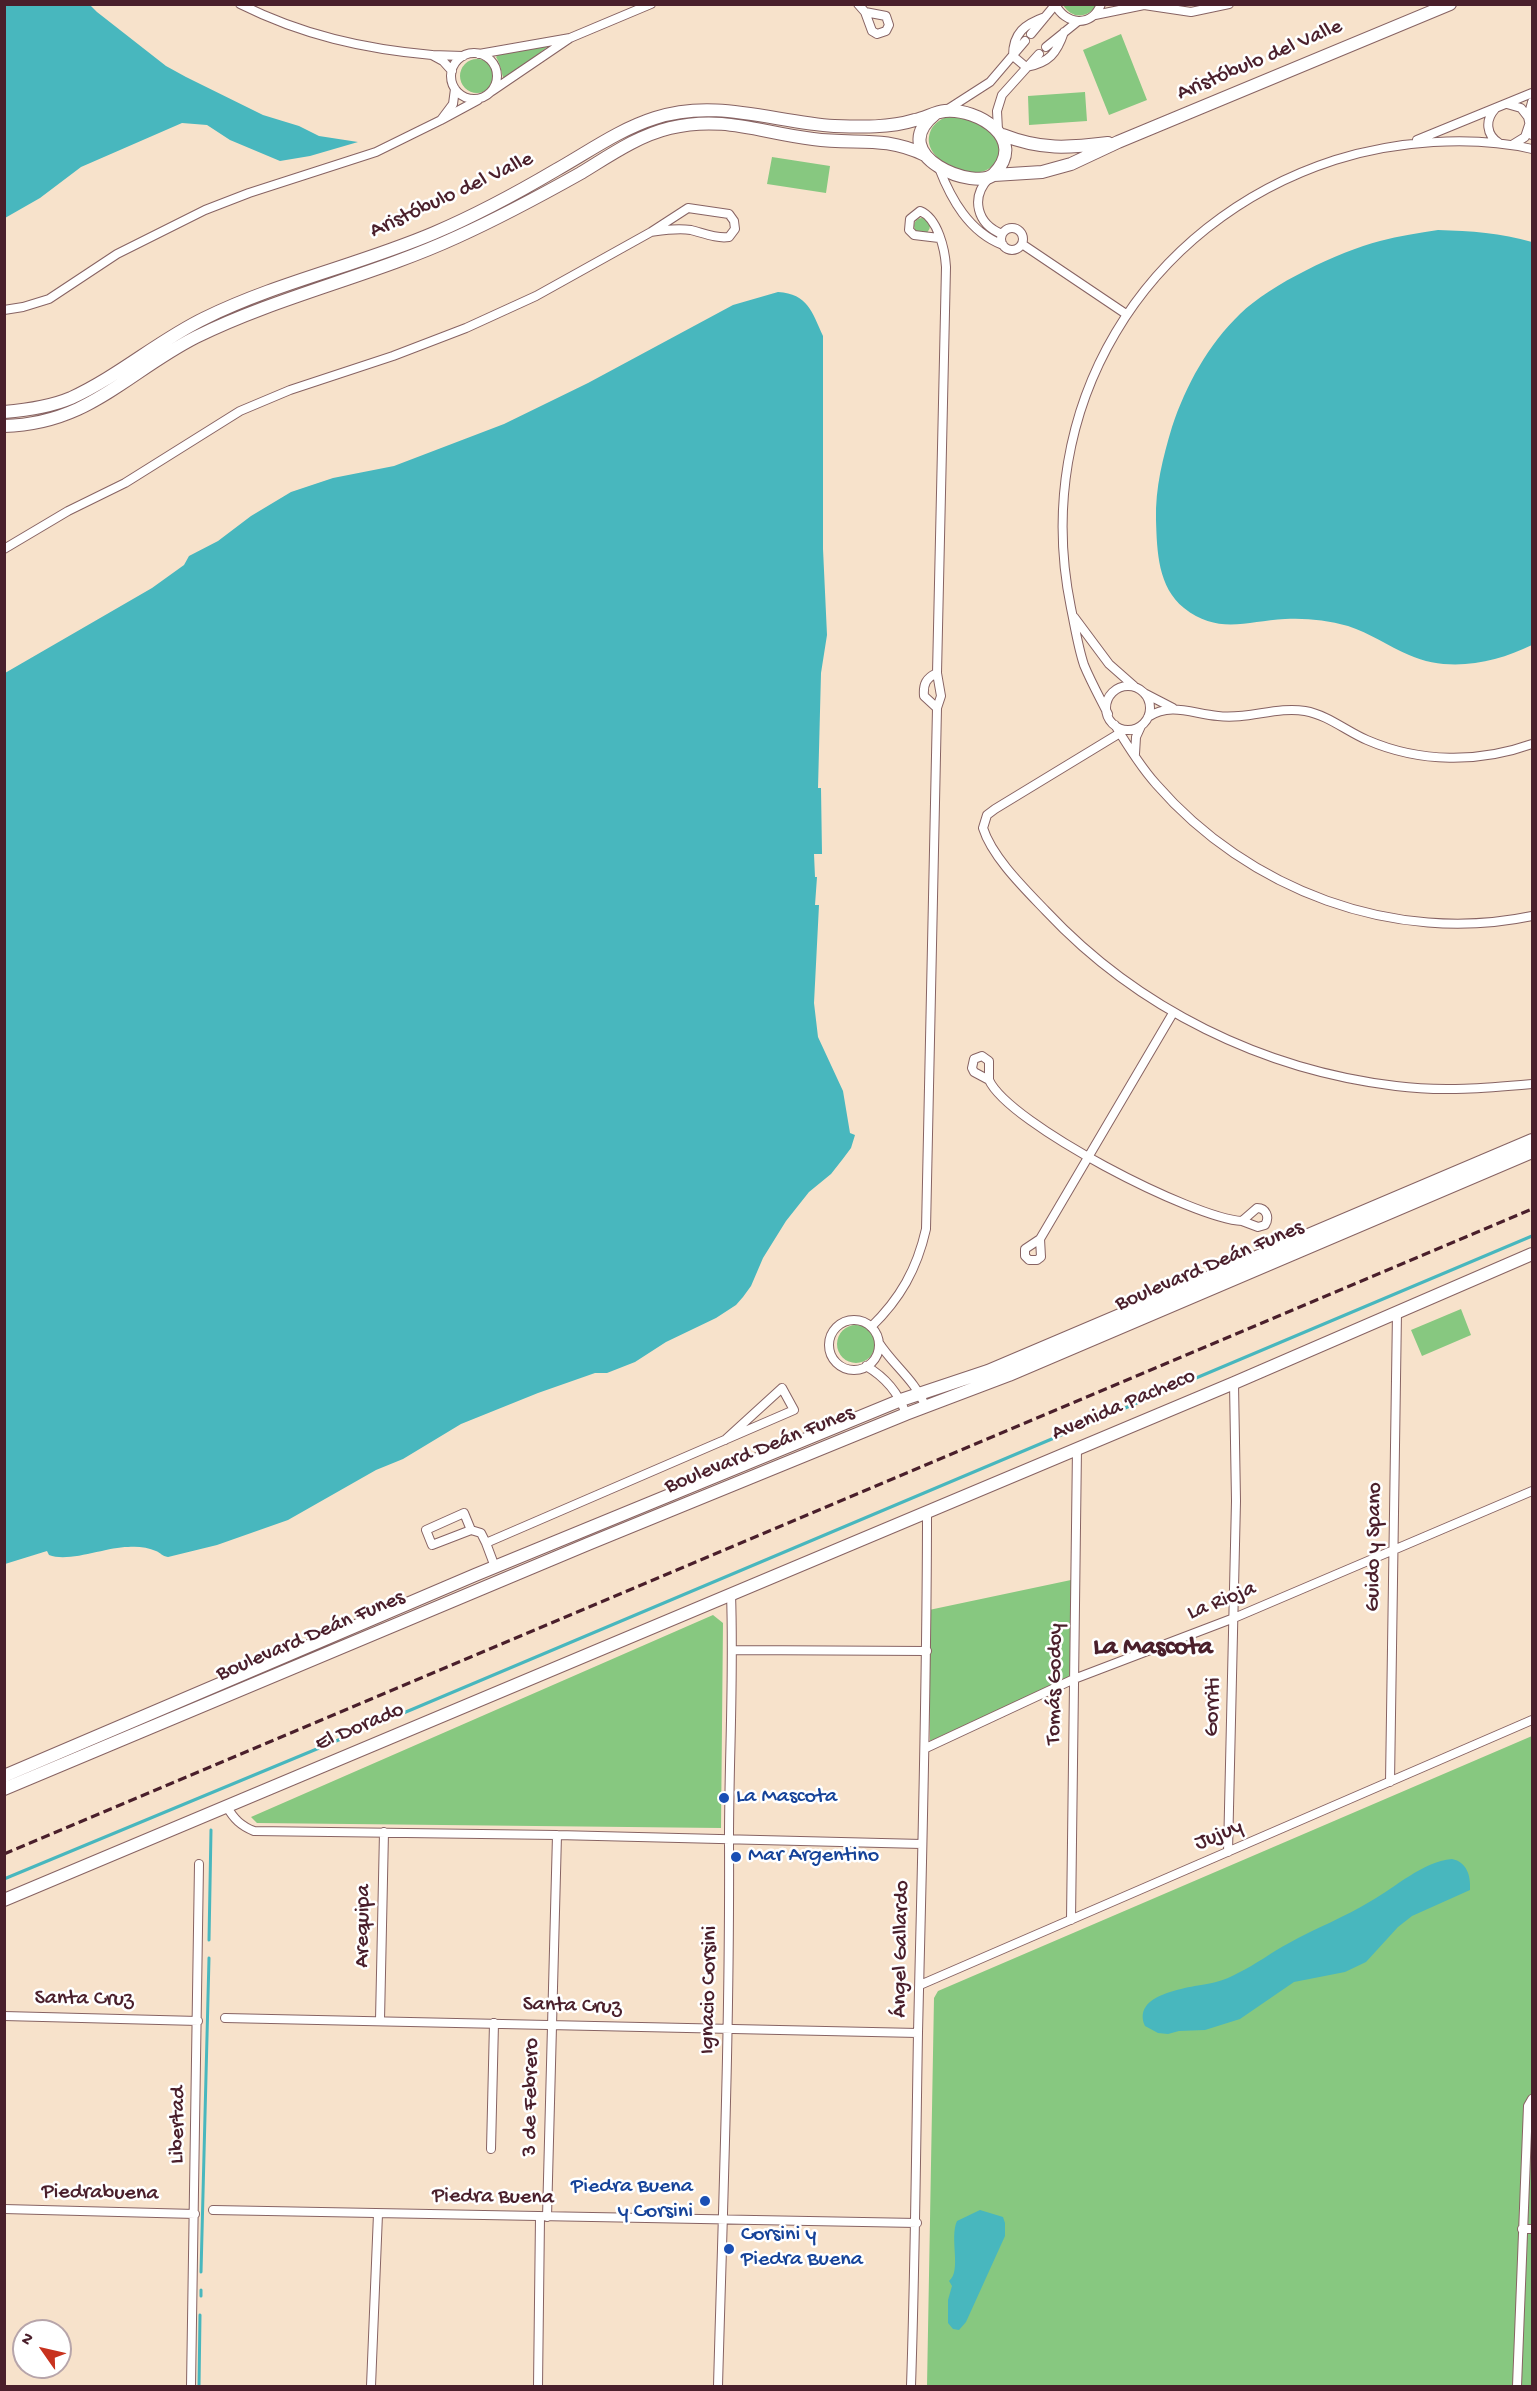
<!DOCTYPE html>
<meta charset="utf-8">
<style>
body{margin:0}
#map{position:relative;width:1537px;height:2391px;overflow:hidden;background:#f7e2cb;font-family:"Gochi Hand",sans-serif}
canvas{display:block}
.frame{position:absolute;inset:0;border:6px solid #4a1f2b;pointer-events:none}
.north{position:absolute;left:12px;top:2319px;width:60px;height:60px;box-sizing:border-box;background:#fff;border:2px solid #b7a5aa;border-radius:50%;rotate:304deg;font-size:16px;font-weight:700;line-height:24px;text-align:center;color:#4a1f2b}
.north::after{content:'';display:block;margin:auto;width:21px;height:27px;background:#c8321e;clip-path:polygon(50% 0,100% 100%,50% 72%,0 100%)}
</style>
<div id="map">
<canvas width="1537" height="2391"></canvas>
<div class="frame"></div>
<div class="north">N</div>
</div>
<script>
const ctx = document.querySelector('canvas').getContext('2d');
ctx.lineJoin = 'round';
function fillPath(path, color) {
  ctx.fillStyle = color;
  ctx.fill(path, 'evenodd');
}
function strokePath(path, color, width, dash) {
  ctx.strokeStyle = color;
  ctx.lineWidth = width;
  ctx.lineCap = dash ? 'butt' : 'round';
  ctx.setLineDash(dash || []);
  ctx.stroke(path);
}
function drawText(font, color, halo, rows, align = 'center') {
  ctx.font = font + ' "Gochi Hand",sans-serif';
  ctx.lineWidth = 5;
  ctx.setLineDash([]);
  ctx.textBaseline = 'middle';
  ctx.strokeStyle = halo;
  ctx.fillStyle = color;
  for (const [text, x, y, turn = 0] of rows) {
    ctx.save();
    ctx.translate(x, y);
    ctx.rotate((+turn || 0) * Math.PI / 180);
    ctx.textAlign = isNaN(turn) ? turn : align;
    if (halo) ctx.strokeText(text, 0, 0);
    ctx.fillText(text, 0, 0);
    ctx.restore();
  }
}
const green = new Path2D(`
 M1063,5H1098C1087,18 1073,20 1063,5Z
 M1121,34L1147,100L1109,115L1083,50Z
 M550,45L504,80C501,73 501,65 496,57L498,55Z
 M460 76a17 17 0 1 1 34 0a17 17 0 1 1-34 0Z
 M1085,92L1087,121L1029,125L1028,96Z
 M951,116C964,117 979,122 990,129C1006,141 1001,169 980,172C958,175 917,155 932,128C937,121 942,118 951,116Z
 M772,157L830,166L826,193L767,184Z
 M914 226a8 8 0 1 1 16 0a8 8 0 1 1-16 0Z
 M1461,1309L1471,1335L1422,1356L1411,1330Z
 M837 1344a19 19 0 1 1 38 0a19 19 0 1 1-38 0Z
 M1071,1580L1072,1677L930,1741L929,1610Z
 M713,1615L723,1623L721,1828L257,1823L251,1817Z
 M1532,1736L1531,2386H927L934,1998L938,1991Z`);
const water = new Path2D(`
 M5,4L90,5L97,12L166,66L186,77L263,115L299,126L319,136L358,142L310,156L280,161L230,140L207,125L182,123L81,167L40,198L5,218Z
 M1438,230C1471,231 1501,233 1532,242V645C1495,663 1449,673 1409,655C1388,646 1370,633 1348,626C1327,620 1306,618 1285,619C1247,621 1218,635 1184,608C1158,587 1157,552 1156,520C1155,488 1163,457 1172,427C1186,385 1208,345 1240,314C1271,284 1338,252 1380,241C1399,236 1419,233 1438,230Z
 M778,292C808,294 812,312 823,336V549L827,635L821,673L818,788H821L822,854H814L815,877H817L815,905H819L814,1003L818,1037L843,1091L850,1133L855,1135L851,1148L842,1160L831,1174L809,1192L786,1221L763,1258L751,1286L743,1297L736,1305L716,1318L666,1342L635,1362L607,1373H595L538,1393L461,1424L403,1459L376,1470L288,1520L217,1545L168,1557C162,1556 161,1553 156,1551C148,1547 136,1546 128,1547C106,1547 69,1563 49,1555L47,1551L5,1564V673L152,588L184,565L189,556L218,541L251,516L291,492L333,478L394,466L504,424L588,383L733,305Z
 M1452,1859C1467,1862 1471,1876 1470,1890L1412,1916L1398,1927L1366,1962L1345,1972L1294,1982L1240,2019L1205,2030L1179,2031L1168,2034L1158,2033L1145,2026C1130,1991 1197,1987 1216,1982C1224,1980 1231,1977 1238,1973C1255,1965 1272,1952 1289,1943C1316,1928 1345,1917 1371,1901C1396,1887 1422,1862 1452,1859Z
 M980,2210L1003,2217L1005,2223V2236L966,2322L959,2330L953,2329L948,2323V2300L952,2286L949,2281C962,2271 949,2238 957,2221Z`);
const stream = new Path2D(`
 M4,1879L413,1709L1532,1236
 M209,1940L211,1830
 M201,2272L209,1958
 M201,2296V2290
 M199,2386L200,2315`);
const street = new Path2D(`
 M240,4C302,35 364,49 432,55
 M858,4L865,12
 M1055,4C1065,25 1092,28 1101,4
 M1144,5L1191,12L1229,4
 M865,12L886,16L889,25L886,31L877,34L872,31Z
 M1095,15L1144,5L1142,4
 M1045,17C1025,24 1013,33 1013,56L1026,67C1049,63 1057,53 1064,32
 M1031,34L1055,5
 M570,38L651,4
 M1046,47L1077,22
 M451 76a23 23 0 1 1 46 0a23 23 0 1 1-46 0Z
 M479,54L570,38L492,91
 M452,71L443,61L432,55L463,56
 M455,89L453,104L441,120L478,100
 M1532,102L1528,117L1532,135
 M1507,104L1521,108L1528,117
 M948,109L990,82L1025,41
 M1495,109C1485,120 1486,135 1499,143
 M998,130L997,111L1002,95L1039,54
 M1417,140L1532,93
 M1512,145L1525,137L1529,125
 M939,168C951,199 969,232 1003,245
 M989,178C970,198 977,224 1002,234
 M1001 239a11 11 0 1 1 22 0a11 11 0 1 1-22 0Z
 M1022,244L1126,314
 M4,310L23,307L49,299L117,254L205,210L249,193L376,152L441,120
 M4,549L68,511L125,483L240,411L290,390L393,356L466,328L536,296L651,232L688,208L729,214L734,221L735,229L729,237C717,239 703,233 691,230C677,228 665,230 651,232
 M1074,617L1109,664L1134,686
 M937,673C926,678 923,684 924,696L937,708L941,696L937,673L946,267C945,250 938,218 920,211L910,219L909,230L914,235L939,238
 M1106 708a22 22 0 1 1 44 0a22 22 0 1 1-44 0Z
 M1144,693L1173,708
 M1108,714C1100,698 1091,682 1084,665C1078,647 1075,627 1071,608C1030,409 1143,222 1335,160C1395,141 1471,135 1532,149
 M1148,717C1171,702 1193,714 1218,716C1247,720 1277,706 1305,711C1328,715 1346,731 1367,740C1420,763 1479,763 1532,744
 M1115,725C1127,745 1140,766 1156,784C1248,890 1394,945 1532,916
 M1120,733L995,809L987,815L983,828C992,857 1025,889 1046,911C1138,1009 1263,1070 1396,1086C1442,1092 1487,1088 1532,1084
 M1135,754L1136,737L1141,726
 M982,1056L989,1061V1080L974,1072L972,1068L974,1059Z
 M989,1080C1009,1124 1194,1219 1242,1221
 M1257,1208C1266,1208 1270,1217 1265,1225L1258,1227L1242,1221Z
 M1040,1239L1173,1013
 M1040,1239L1041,1257L1037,1260H1029L1025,1256V1249Z
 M829 1345a25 25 0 1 1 50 0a25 25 0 1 1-50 0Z
 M871,1327C900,1299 917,1269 926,1229L937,708
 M879,1343C893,1365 916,1381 925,1406
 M866,1366C885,1377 899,1394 906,1414
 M471,1530L432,1545L426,1530L464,1513L471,1530L481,1533L486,1543L794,1410L782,1388L725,1440
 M486,1543L495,1567
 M733,1650L927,1651
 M926,1748L1074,1679L1234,1618L1532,1491
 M1390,1782L1397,1312
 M227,1807C234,1819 241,1826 254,1831L557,1835L922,1844
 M1228,1852L1236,1501L1234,1383
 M1071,1920L1077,1448
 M920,1985L1532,1720
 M4,2016L198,2021
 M225,2018L918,2033
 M380,2020L384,1832
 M491,2149L494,2023
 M4,2209L195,2214
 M213,2210L917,2223
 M547,2217L557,1835
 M1522,2229H1532
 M191,2386L199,1864
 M371,2386L378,2214
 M538,2386L540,2217
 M718,2386C723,2204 730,2021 729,1839C729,1757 734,1676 731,1594
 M911,2386C915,2269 916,2151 918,2033C922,1860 927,1686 927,1512
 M1517,2386L1528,2106L1532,2099`);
const secondary = new Path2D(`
 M1003,135C1041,150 1068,148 1108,143
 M994,175L1042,172L1071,164L1118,142L1450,4
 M4,412C27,410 50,407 71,398C119,376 159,340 205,318C278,282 359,265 434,233C476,215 517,193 556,170C588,152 620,129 655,118C715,98 774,122 834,126C862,127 889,128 915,120C925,118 935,112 945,111C978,108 1028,139 994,174C977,192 883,156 935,114
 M4,426C89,424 127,372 196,337C279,296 372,276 457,237C499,218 540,196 581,173C609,156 637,136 670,128C724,115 761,133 813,139C856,145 883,135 925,155
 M4,1776L475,1575L901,1400L988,1371L1532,1140
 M4,1789L588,1544L906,1414L1009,1375L1532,1152
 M4,1900L1234,1383L1532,1254`);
const rail = new Path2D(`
 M4,1854L1532,1209`);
const markers = [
 [724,1798,6,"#1a4fb4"],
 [736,1857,6,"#1a4fb4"],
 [705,2201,6,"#1a4fb4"],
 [729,2249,6,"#1a4fb4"]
];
const streetNames = [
 ["Aristóbulo del Valle",1260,61,-23],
 ["Aristóbulo del Valle",452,196,-25],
 ["Boulevard Deán Funes",1210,1267,-23],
 ["Avenida Pacheco",1124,1406,-23],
 ["Boulevard Deán Funes",760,1451,-22],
 ["Guido y Spano",1375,1547,-89],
 ["La Rioja",1222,1602,-22],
 ["Boulevard Deán Funes",311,1637,-23],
 ["Tomás Godoy",1056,1684,-89],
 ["Gorriti",1214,1707,-88],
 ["El Dorado",360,1728,-23],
 ["Jujuy",1219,1836,-23],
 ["Arequipa",364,1926,-89],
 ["Ángel Gallardo",902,1949,-89],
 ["Ignacio Corsini",710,1990,-89],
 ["Santa Cruz",84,2000,1],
 ["Santa Cruz",572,2007,2],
 ["3 de Febrero",532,2097,-89],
 ["Libertad",179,2125,-89],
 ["Piedrabuena",100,2194,1],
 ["Piedra Buena",493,2198,1]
];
const transitNames = [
 ["La Mascota",736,1798],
 ["Mar Argentino",748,1857],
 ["Piedra Buena",693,2188,"right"],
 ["y Corsini",693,2213,"right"],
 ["Corsini y",741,2236],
 ["Piedra Buena",741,2261]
];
const quarterNames = [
 ["La Mascota",1153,1649]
];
fillPath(green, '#87c880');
fillPath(water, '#48b7be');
strokePath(stream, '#48b7be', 3);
strokePath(street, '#876363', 10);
strokePath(secondary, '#876363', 14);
strokePath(street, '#fff', 8);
strokePath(secondary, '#fff', 12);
strokePath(rail, '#4a1f2b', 3, [9, 4.5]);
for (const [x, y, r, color] of markers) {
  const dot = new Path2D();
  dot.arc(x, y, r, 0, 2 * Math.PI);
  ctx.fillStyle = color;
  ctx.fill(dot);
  strokePath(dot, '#fff', 2);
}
drawText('22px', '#4a1f2b', '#fff', streetNames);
drawText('22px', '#164399', '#fff', transitNames, 'left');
drawText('bold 26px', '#4a1f2b', '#fff', quarterNames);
</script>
